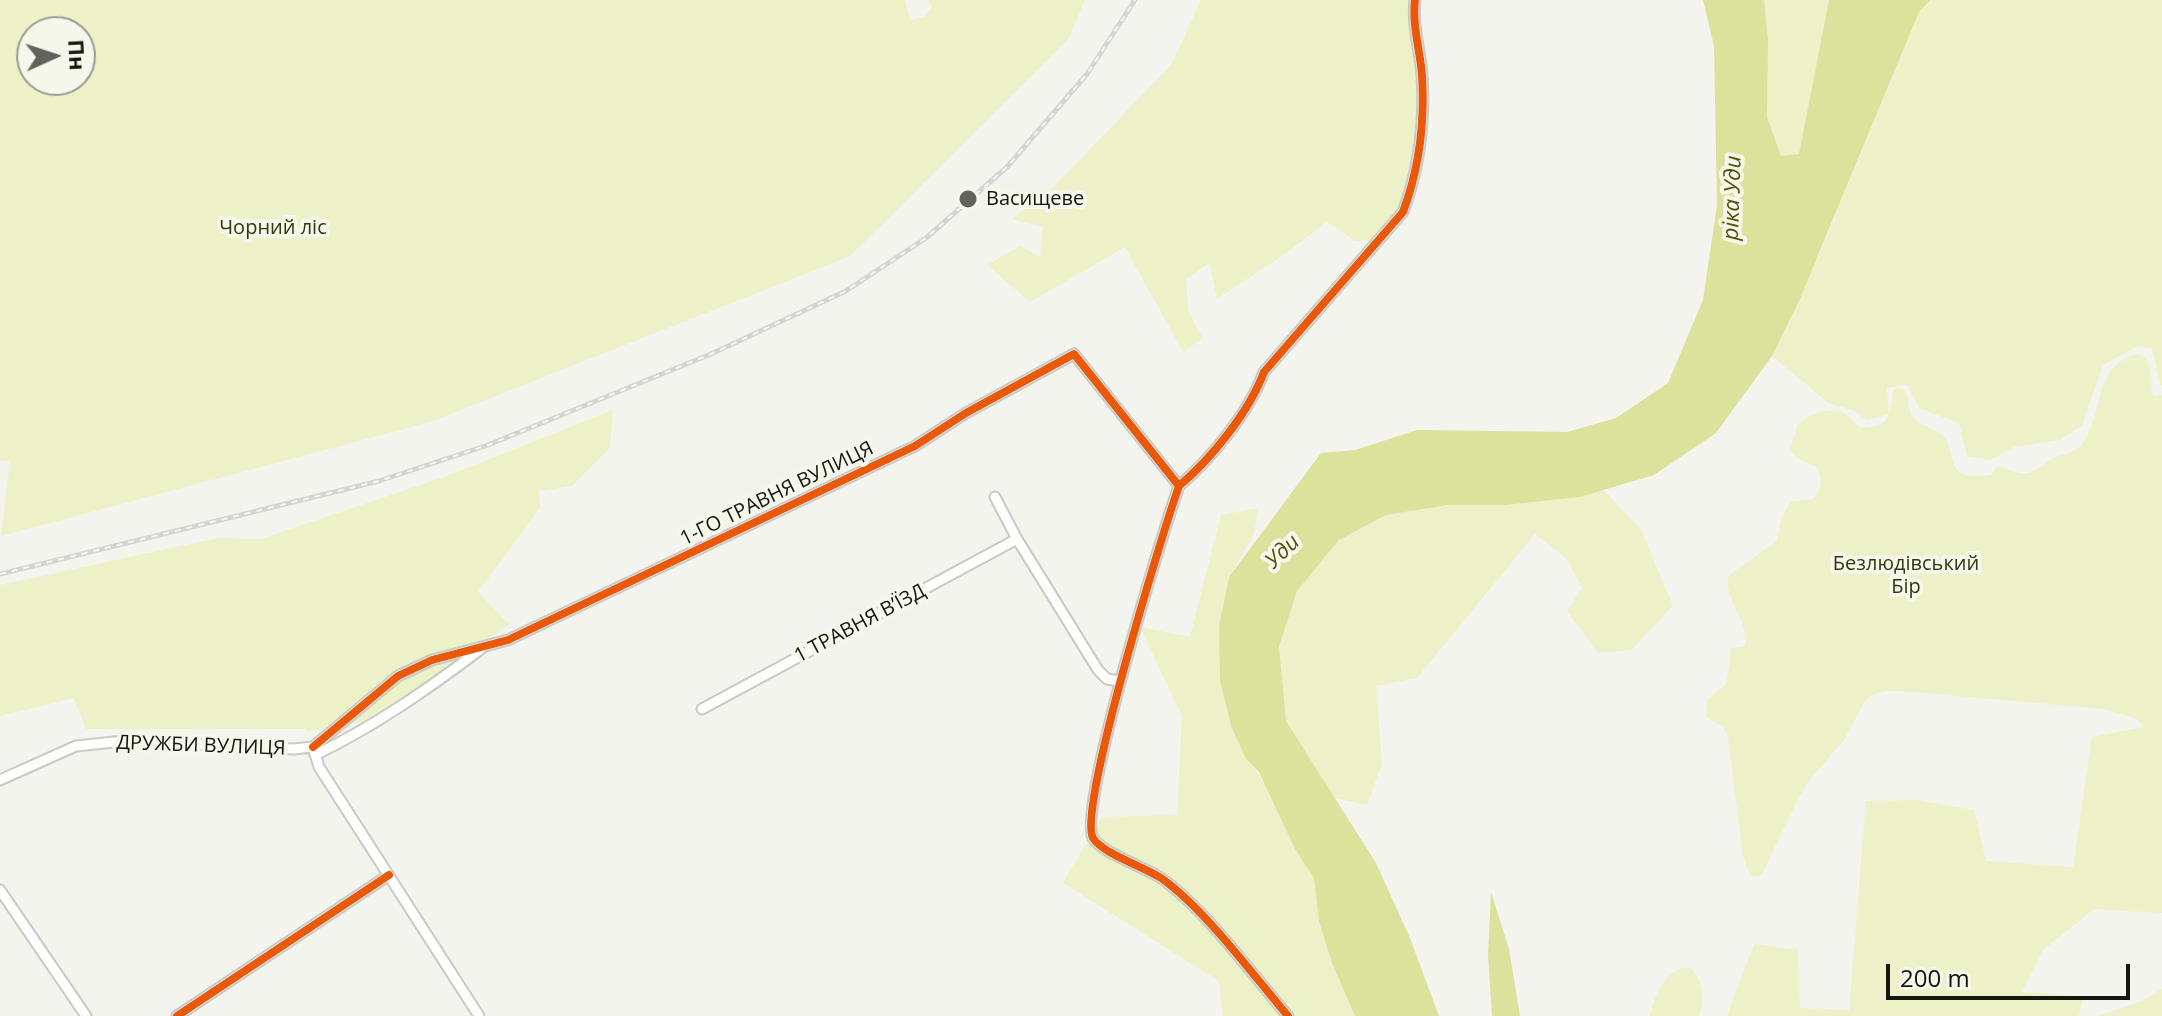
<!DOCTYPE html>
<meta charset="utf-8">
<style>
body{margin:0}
#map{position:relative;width:2162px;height:1016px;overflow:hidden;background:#f3f4ee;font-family:"Open Sans",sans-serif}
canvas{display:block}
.north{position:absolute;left:16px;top:16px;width:80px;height:80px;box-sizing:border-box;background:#f5f7eb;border:2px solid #9b9d94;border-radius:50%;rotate:87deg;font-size:22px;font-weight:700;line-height:32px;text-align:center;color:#151511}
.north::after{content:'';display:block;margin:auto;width:28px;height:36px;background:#63635e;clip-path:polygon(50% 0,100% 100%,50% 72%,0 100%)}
.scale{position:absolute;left:1886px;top:964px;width:244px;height:36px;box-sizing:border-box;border:4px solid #151511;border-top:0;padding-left:10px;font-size:24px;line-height:28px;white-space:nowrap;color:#151511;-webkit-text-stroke:6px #f5f7eb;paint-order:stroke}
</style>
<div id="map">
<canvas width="2162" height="1016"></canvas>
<div class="north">Пн</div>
<div class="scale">200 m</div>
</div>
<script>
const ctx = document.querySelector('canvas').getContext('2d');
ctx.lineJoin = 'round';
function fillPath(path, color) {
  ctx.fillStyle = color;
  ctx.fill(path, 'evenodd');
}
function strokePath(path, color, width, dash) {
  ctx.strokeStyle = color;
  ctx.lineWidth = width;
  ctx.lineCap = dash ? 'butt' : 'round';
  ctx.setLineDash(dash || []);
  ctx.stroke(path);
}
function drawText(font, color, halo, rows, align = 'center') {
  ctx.font = font + ' "Open Sans",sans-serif';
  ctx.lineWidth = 8;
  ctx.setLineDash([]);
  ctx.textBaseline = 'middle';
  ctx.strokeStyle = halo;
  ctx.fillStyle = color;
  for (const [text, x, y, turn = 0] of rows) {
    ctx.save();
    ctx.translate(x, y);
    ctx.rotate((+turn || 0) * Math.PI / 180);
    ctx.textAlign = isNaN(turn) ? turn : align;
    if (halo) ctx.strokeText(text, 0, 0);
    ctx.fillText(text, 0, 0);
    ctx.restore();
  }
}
const green = new Path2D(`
 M0,0H905L910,20L923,17L932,7L928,0H1085L1069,38L850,256L430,422L1,536L10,461H0ZM32,32H80V80H32Z
 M1201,0H1408L1423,39L1420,148L1403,212L1389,240L1355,241L1326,221C1293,252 1254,273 1217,299L1210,263L1186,279L1188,311L1203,338L1183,352L1125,247L1030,302L987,265L1020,246L1040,257L1043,227L1011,219L1047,194L1172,64Z
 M1764,0H1829L1799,155L1781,156L1767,117L1768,40Z
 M1930,0H2162V385L2160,386L2152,348L2138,346L2103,365L2082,425L2060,440L2014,447L1990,460L1967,456L1959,423L1919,408L1908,385L1887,388L1889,414L1867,420L1853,410L1830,404L1772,356L1823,245L1919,12Z
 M2137,354L2145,358L2150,369L2152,393L2154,396L2162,395V913L2094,909L2043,950L2022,992L2083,996L2079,1016H1727L1754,944L1798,950L1800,1008L1849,1010L1866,801L1916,800L1974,810L1986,861L2073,867L2092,737L2144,727L2137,719L2105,709L1902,691H1885L1871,695L1864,702L1844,740L1808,782L1798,799L1763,872L1758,876H1750L1743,856L1728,738L1724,728L1706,717L1707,700L1724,686L1727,680L1731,648L1745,646C1750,621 1721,596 1729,575L1776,542L1783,514L1791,502L1813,499C1822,491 1823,476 1816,466L1798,459L1790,450L1798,424C1808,415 1829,406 1843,413C1849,416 1854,423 1859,427C1889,430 1891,415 1893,391L1897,388C1915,392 1904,406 1913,418C1920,426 1933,427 1941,434C1960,450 1939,483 1991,475L1997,467C2008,467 2017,475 2027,473C2037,472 2045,462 2054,458C2063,454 2075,453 2081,445C2106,415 2091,366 2137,354Z
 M613,410L610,448L572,486L539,491L540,508L478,592L509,624L458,663L371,720L308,731L305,729H86L74,698L0,716V585L218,538L261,539L444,477Z
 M1603,490L1640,528L1673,606L1631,650L1598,653L1567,611L1582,588L1567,559L1535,534L1417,678L1376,686L1382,764L1367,805L1335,798L1285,721L1279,647L1297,591L1339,540L1386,515L1448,505H1506L1580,497Z
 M1258,508L1254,535L1229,577L1219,626L1220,680L1231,726L1245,756L1267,787L1295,849L1314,878L1319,921L1332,963L1355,1016H1223L1219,981L1063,883L1102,817L1177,815L1182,716L1140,627L1190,637L1221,515Z
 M1689,967C1704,979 1704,998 1700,1016H1650C1655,995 1664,970 1689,967Z
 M2162,989V1016H2098L2142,1001Z`);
const water = new Path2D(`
 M1703,0H1764L1768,40L1767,117L1781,156L1799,154L1829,0H1930L1919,12L1799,301L1772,356L1716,433L1654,475L1580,497L1506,505H1448L1386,515L1339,540L1297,591L1279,647L1286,721L1376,863L1410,938L1439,1016H1355L1332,963L1319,921L1314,878L1295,849L1259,772L1246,759L1231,726L1220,680L1219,626L1229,577L1321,453L1355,450L1417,430L1567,432L1616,418L1668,383L1703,300L1717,205L1714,46Z
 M1491,892L1509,949L1520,1016H1492L1488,955Z`);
const minor = new Path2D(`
 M1179,486C1212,458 1249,412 1264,372L1403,212C1419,169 1425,122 1422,75C1420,50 1412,25 1415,0
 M995,497L1017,539L1098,670L1107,679L1120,681
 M702,709L1017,539
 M313,747L398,676L432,660L508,640L915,446L966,413L1074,354L1179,486C1163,531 1077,810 1093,838C1103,854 1145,867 1161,878C1205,909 1252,974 1288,1016
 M313,747L319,767L479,1016
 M315,755C375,726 428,689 481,649
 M0,780L76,746L124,741L294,749L313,747
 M0,890L86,1016
 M177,1016L389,875`);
const rail = new Path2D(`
 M0,574L379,481L488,445L711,354L846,291L926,238L1007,167L1087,74L1135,0`);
const cycleway = new Path2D(`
 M1179,486C1212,458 1249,412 1264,372L1403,212C1419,169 1425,122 1422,75C1420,50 1412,25 1415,0
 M313,747L398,676L432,660L508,640L915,446L966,413L1074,354L1179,486C1163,531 1077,810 1093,838C1103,854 1145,867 1161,878C1205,909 1252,974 1288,1016
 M177,1016L389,875`);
const markers = [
 [968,199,10,"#63635e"]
];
const poiNames = [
 ["Васищеве",986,199]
];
const parkNames = [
 ["Чорний ліс",273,228],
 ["Безлюдівський",1906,564],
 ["Бір",1906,587]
];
const streetNames = [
 ["1-ГО ТРАВНЯ ВУЛИЦЯ",777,494,-26],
 ["1 ТРАВНЯ В’ЇЗД",860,624,-28],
 ["ДРУЖБИ ВУЛИЦЯ",201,746,2]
];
const waterNames = [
 ["ріка Уди",1733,198,-88],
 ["Уди",1283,552,-44]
];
fillPath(green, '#ecf1c8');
fillPath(water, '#dbe29b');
strokePath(minor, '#c9cac5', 13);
strokePath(minor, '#fdfdfc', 9);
strokePath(rail, '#d4d5d3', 5);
strokePath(rail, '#f5f7eb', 2, [6]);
strokePath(cycleway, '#e8590c', 8);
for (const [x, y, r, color] of markers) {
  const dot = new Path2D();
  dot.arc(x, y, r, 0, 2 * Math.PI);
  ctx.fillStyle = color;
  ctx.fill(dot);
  strokePath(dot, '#f5f7eb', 3);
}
drawText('20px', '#151511', '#f5f7eb', poiNames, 'left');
drawText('20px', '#35380e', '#f5f7eb', parkNames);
drawText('20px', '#151511', '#f5f7eb', streetNames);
drawText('italic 22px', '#4f5407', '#f5f7eb', waterNames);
</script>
